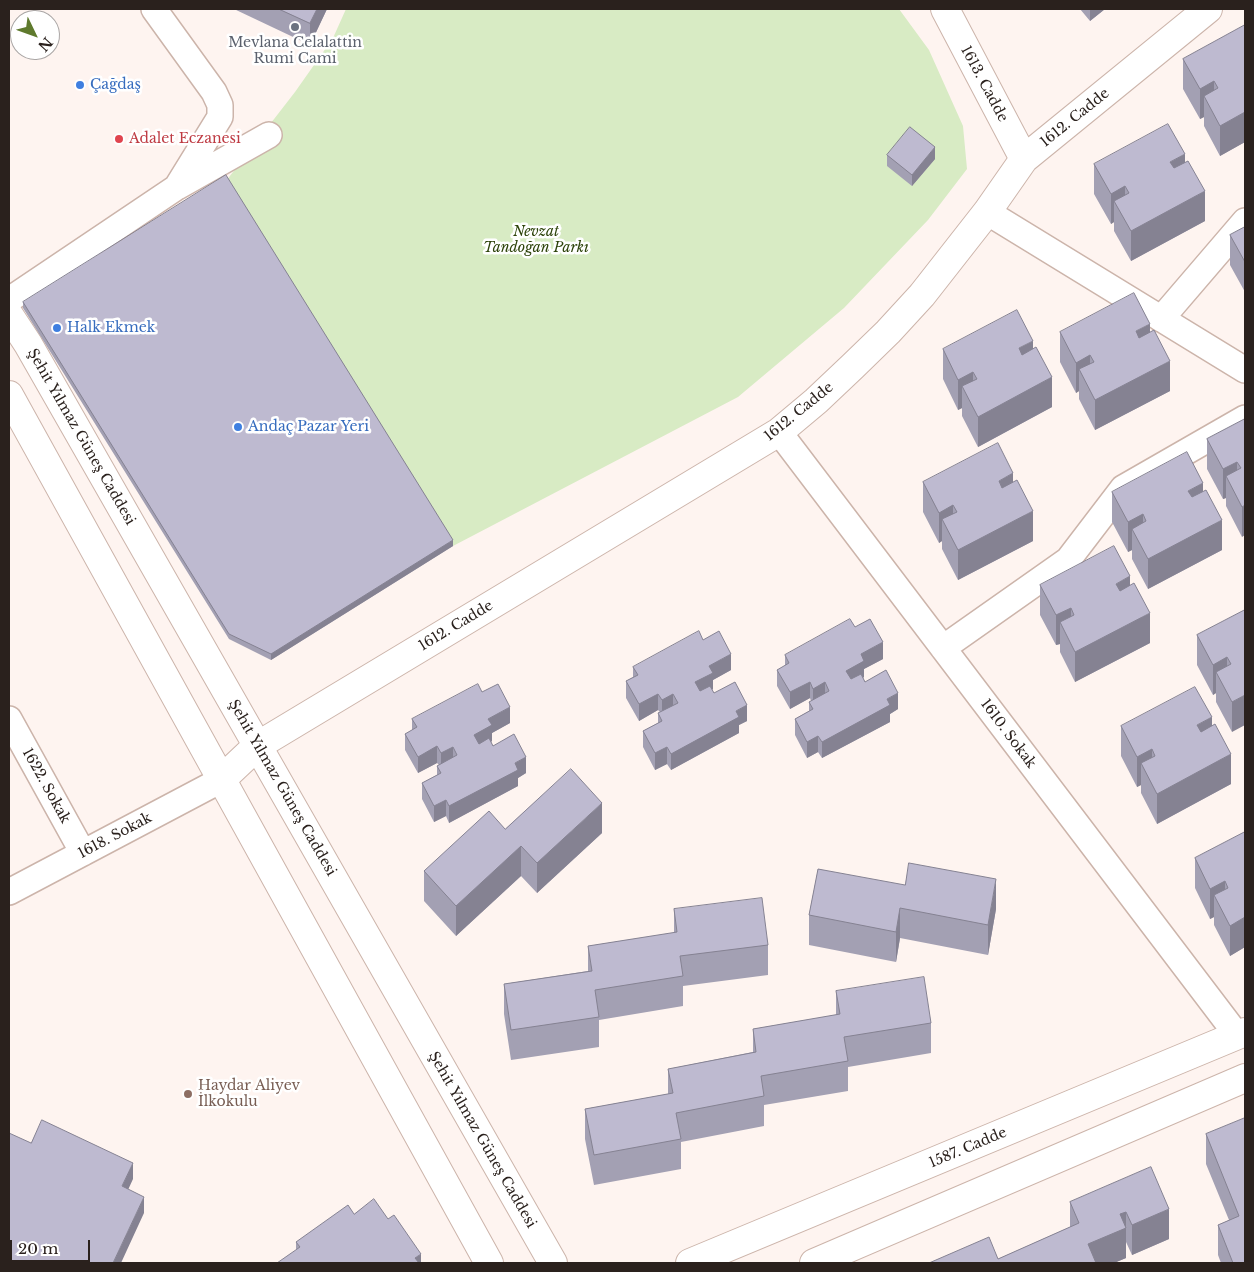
<!DOCTYPE html>
<meta charset="utf-8">
<style>
body{margin:0}
#map{position:relative;width:1254px;height:1272px;overflow:hidden;background:#fef4f0;font-family:"Libre Baskerville",serif}
canvas{display:block}
.frame{position:absolute;inset:0;border:10px solid #2a211d;pointer-events:none}
.north{position:absolute;left:10px;top:10px;width:50px;height:50px;box-sizing:border-box;background:#fff;border:1px solid #aaa6a5;border-radius:50%;rotate:132deg;font-size:14px;font-weight:700;line-height:20px;text-align:center;color:#2a211d}
.north::after{content:'';display:block;margin:auto;width:18px;height:22px;background:#5f7a2d;clip-path:polygon(50% 0,100% 100%,50% 72%,0 100%)}
.scale{position:absolute;left:10px;top:1240px;width:80px;height:22px;box-sizing:border-box;border:2px solid #2a211d;border-top:0;padding-left:6px;font-size:15px;line-height:18px;white-space:nowrap;color:#2a211d;-webkit-text-stroke:4px #fff;paint-order:stroke}
</style>
<div id="map">
<canvas width="1254" height="1272"></canvas>
<div class="frame"></div>
<div class="north">N</div>
<div class="scale">20 m</div>
</div>
<script>
const ctx = document.querySelector('canvas').getContext('2d');
ctx.lineJoin = 'round';
function fillPath(path, color) {
  ctx.fillStyle = color;
  ctx.fill(path, 'evenodd');
}
function strokePath(path, color, width, dash) {
  ctx.strokeStyle = color;
  ctx.lineWidth = width;
  ctx.lineCap = dash ? 'butt' : 'round';
  ctx.setLineDash(dash || []);
  ctx.stroke(path);
}
function drawText(font, color, halo, rows, align = 'center') {
  ctx.font = font + ' "Libre Baskerville",serif';
  ctx.lineWidth = 5;
  ctx.setLineDash([]);
  ctx.textBaseline = 'middle';
  ctx.strokeStyle = halo;
  ctx.fillStyle = color;
  for (const [text, x, y, turn = 0] of rows) {
    ctx.save();
    ctx.translate(x, y);
    ctx.rotate((+turn || 0) * Math.PI / 180);
    ctx.textAlign = isNaN(turn) ? turn : align;
    if (halo) ctx.strokeText(text, 0, 0);
    ctx.fillText(text, 0, 0);
    ctx.restore();
  }
}
const green = new Path2D(`
 M346,9H899L929,50L963,126L967,169L928,220L844,308L738,397L453,546L226,181L295,92L333,38Z`);
const minor = new Path2D(`
 M154,9L214,92L220,105V117L178,185
 M987,212L1245,370
 M9,300L177,187L269,135
 M1161,319L1245,221
 M779,432L1237,1035
 M943,648L1068,560L1123,488L1245,418
 M9,719L83,853
 M9,892L221,780`);
const tertiary = new Path2D(`
 M945,9L1024,159
 M257,746L779,432L816,401L853,366L888,332L922,295L987,212L1024,159L1208,9`);
const secondary = new Path2D(`
 M9,315L28,344L553,1263
 M9,395L489,1263
 M221,780L257,746
 M690,1263L1245,1032
 M814,1263L1245,1078`);
const wall = new Path2D(`
 M234,9H327L310,45Z
 M1080,9H1105L1090,21Z
 M1245,25V142L1220,156L1204,126V117L1200,119L1183,89V59Z
 M887,155L935,159L912,186L887,166Z
 M1185,162L1205,221L1131,261L1114,231V222L1111,224L1094,194V164Z
 M1245,227V292L1230,265V235Z
 M23,302L453,546L271,660L229,639L23,308Z
 M1060,332H1150L1170,391L1095,430L1079,399V391L1076,393L1060,362Z
 M943,349H1033L1052,407L978,447L962,416V408L958,410L943,379Z
 M1245,419L1242,537L1226,506V498L1223,499L1207,469V439Z
 M923,482H1013L1033,541L958,580L942,549V541L939,543L923,512Z
 M1112,492H1203L1222,550L1148,589L1132,559V550L1128,552L1112,522Z
 M1040,585H1130L1150,643L1075,682L1060,652V644L1056,645L1040,615Z
 M1245,610L1232,732L1216,702V693L1213,695L1197,665V635Z
 M855,627L883,659L864,669V677L863,678L865,682L898,709L890,714V722L822,758L818,752L807,758L795,735V719L809,711V702L811,701L810,698L790,709L777,686V670L785,666V655Z
 M703,640L731,670L713,680V689L712,690L714,693L747,721L739,725V733L671,770L667,764L655,770L643,747V731L658,723V713L660,712L658,710L639,721L626,698V681L633,677V667Z
 M482,692L510,723L492,733V741L491,742L493,746L526,773L518,778V786L449,823L446,816L434,822L422,799V783L437,775V766L439,765L437,763L418,773L405,750V734L412,730V719Z
 M1121,726H1212L1231,784L1157,824L1141,793V785L1137,787L1121,756Z
 M505,829L602,833L537,893L521,876L456,936L424,901V871Z
 M1245,832V947L1230,956L1214,925V917L1210,919L1195,888V858Z
 M818,869L996,909L988,955L900,938L896,962L809,945V915Z
 M674,909L768,945V975L683,986V1006L599,1020V1047L511,1060L504,1014V984L588,971V946L674,933Z
 M836,991L931,1023V1053L848,1067V1091L764,1105V1126L681,1142V1169L594,1185L585,1139V1109L668,1094V1069L753,1052V1029L836,1015Z
 M1245,1118V1263H1221L1218,1255V1225L1229,1220L1206,1164V1134Z
 M1151,1167L1169,1239L1132,1255L1126,1242V1258L1114,1263H929L998,1259L1070,1227V1202Z
 M354,1214L388,1219L421,1263L296,1249V1242Z`);
const shadedWall = new Path2D(`
 M317,9H327L310,45V23Z
 M1090,9H1105L1090,21Z
 M1214,81V111L1204,96V117L1200,119V89Z
 M1245,112V142L1220,156V126Z
 M935,147V159L912,186V175Z
 M1185,154V184L1170,192V162Z
 M1125,186V216L1114,201V222L1111,224V194Z
 M1205,191V221L1131,261V231Z
 M1150,324V354L1136,361V331Z
 M1033,341V371L1019,378V348Z
 M1090,355V385L1079,369V391L1076,393V363Z
 M1170,361V391L1095,430V400Z
 M973,372V402L962,386V408L958,410V380Z
 M1052,377V407L978,447V417Z
 M1237,462V492L1226,476V498L1223,499V469Z
 M1013,473V503L999,511V481Z
 M1203,483V513L1188,521V491Z
 M953,505V535L942,519V541L939,543V513Z
 M1245,505V535L1242,537V507Z
 M1033,511V541L958,580V550Z
 M1143,514V544L1132,529V550L1128,552V522Z
 M1222,520V550L1148,589V559Z
 M453,540V546L271,660V654Z
 M1130,576V606L1116,614V584Z
 M1071,608V638L1060,622V644L1056,645V615Z
 M1150,613V643L1075,682V652Z
 M883,642V659L864,669V677L846,687V671L861,654Z
 M731,654V670L713,680V689L695,698V682L709,666Z
 M1227,657V687L1216,672V693L1213,695V665Z
 M810,682V698L790,709V692Z
 M825,682V698L813,705V689Z
 M898,693V709L890,714V722L822,758V742L887,699Z
 M658,694V710L639,721V704Z
 M673,694V710L662,717V700Z
 M1245,695V725L1232,732V702Z
 M747,705V721L739,725V733L671,770V754L736,711Z
 M510,707V723L492,733V741L474,751V735L488,719Z
 M1212,717V747L1197,755V725Z
 M818,736V752L807,758V742Z
 M437,746V763L418,773V757Z
 M453,747V763L441,769V753Z
 M667,747V764L655,770V753Z
 M1152,749V779L1141,763V785L1137,787V757Z
 M1231,754V784L1157,824V794Z
 M526,757V773L518,778V786L449,823V806L515,763Z
 M446,800V816L434,822V806Z
 M602,803V833L537,893V863Z
 M521,846V876L456,936V906Z
 M996,879V909L988,955V925Z
 M1225,881V911L1214,895V917L1210,919V889Z
 M900,908V938L896,962V932Z
 M1245,917V947L1230,956V926Z
 M133,1163V1179L122,1203V1186Z
 M144,1197V1213L121,1263H113Z
 M1169,1209V1239L1132,1255V1225Z
 M1126,1212V1258L1114,1263H1088V1244L1120,1214Z
 M421,1254V1263H415V1258Z`);
const building = new Path2D(`
 M279,9H317L310,23Z
 M1245,25V112L1220,126L1204,96L1218,88L1214,81L1200,89L1183,59Z
 M1168,124L1185,154L1170,162L1174,168L1188,161L1205,191L1131,231L1114,201L1129,193L1125,186L1111,194L1094,164Z
 M910,127L935,147L912,175L887,155Z
 M226,175L453,540L271,654L229,634L23,302Z
 M1245,227V262L1230,235Z
 M1134,293L1150,324L1136,331L1139,338L1154,330L1170,361L1095,400L1079,369L1094,362L1090,355L1076,363L1060,332Z
 M1017,310L1033,341L1019,348L1022,355L1036,347L1052,377L978,417L962,386L977,379L973,372L958,380L943,349Z
 M1245,419V505L1242,507L1226,476L1241,468L1237,462L1223,469L1207,439Z
 M998,443L1013,473L999,481L1002,488L1017,480L1033,511L958,550L942,519L957,512L953,505L939,513L923,482Z
 M1187,452L1203,483L1188,491L1192,497L1206,490L1222,520L1148,559L1132,529L1146,521L1143,514L1128,522L1112,492Z
 M1114,546L1130,576L1116,584L1120,591L1134,583L1150,613L1075,652L1060,622L1074,615L1071,608L1056,615L1040,585Z
 M1245,610V695L1232,702L1216,672L1231,664L1227,657L1213,665L1197,635Z
 M850,619L855,627L870,619L883,642L861,654L864,661L846,671L851,679L861,674L865,682L886,670L898,693L887,699L890,705L822,742L818,736L807,742L795,719L813,709L809,702L829,691L825,682L813,689L810,682L790,692L777,670L789,663L785,655Z
 M699,631L703,640L719,631L731,654L709,666L713,673L695,682L700,691L710,686L714,693L735,682L747,705L736,711L739,717L671,754L667,747L655,753L643,731L662,721L658,713L678,703L673,694L662,700L658,694L639,704L626,681L638,675L633,667Z
 M478,684L482,692L498,684L510,707L488,719L492,725L474,735L479,744L489,738L493,746L514,734L526,757L515,763L518,770L449,806L446,800L434,806L422,783L441,773L437,766L457,755L453,747L441,753L437,746L418,757L405,734L417,727L412,719Z
 M1195,687L1212,717L1197,725L1201,732L1215,724L1231,754L1157,794L1141,763L1155,756L1152,749L1137,757L1121,726Z
 M571,769L602,803L537,863L521,846L456,906L424,871L489,811L505,829Z
 M1245,832V917L1230,926L1214,895L1228,888L1225,881L1210,889L1195,858Z
 M909,863L996,879L988,925L900,908L896,932L809,915L818,869L905,885Z
 M762,898L768,945L680,956L683,976L595,990L599,1017L511,1030L504,984L592,971L588,946L677,932L674,909Z
 M924,977L931,1023L844,1037L848,1061L761,1076L764,1096L676,1113L681,1139L594,1155L585,1109L673,1093L668,1069L756,1052L753,1029L840,1014L836,991Z
 M1245,1118V1263H1233L1218,1225L1239,1216L1206,1134Z
 M42,1120L133,1163L122,1186L144,1197L113,1263H9V1133L31,1143Z
 M1151,1167L1169,1209L1132,1225L1126,1212L1120,1214L1126,1228L1088,1244L1096,1263H929L989,1237L998,1259L1079,1223L1070,1202Z
 M374,1199L388,1219L394,1215L421,1254L415,1258L419,1263H277L300,1247L296,1242L348,1205L354,1214Z`);
const markers = [
 [295,27,5,"#6b7280"],
 [80,85,5,"#3f7fe0"],
 [119,139,5,"#e0444e"],
 [57,328,5,"#3f7fe0"],
 [238,427,5,"#3f7fe0"],
 [188,1094,5,"#8d6e63"]
];
const worshipNames = [
 ["Mevlana Celalattin",295,43],
 ["Rumi Cami",295,59]
];
const streetNames = [
 ["1613. Cadde",984,84,62],
 ["1612. Cadde",1075,118,-39],
 ["1612. Cadde",799,412,-39],
 ["Şehit Yılmaz Güneş Caddesi",81,437,60],
 ["1612. Cadde",456,626,-31],
 ["1610. Sokak",1008,734,53],
 ["1622. Sokak",46,786,61],
 ["Şehit Yılmaz Güneş Caddesi",282,788,60],
 ["1618. Sokak",115,836,-28],
 ["Şehit Yılmaz Güneş Caddesi",482,1140,60],
 ["1587. Cadde",968,1148,-23]
];
const shopNames = [
 ["Çağdaş",90,85],
 ["Halk Ekmek",67,328],
 ["Andaç Pazar Yeri",248,427]
];
const healthNames = [
 ["Adalet Eczanesi",129,139]
];
const parkNames = [
 ["Nevzat",536,232],
 ["Tandoğan Parkı",536,248]
];
const educationNames = [
 ["Haydar Aliyev",198,1086],
 ["İlkokulu",198,1102]
];
fillPath(green, '#d8ebc4');
strokePath(minor, '#ccb4aa', 28);
strokePath(tertiary, '#ccb4aa', 30);
strokePath(secondary, '#ccb4aa', 30);
strokePath(minor, '#fff', 25);
strokePath(tertiary, '#fff', 28);
strokePath(secondary, '#fff', 28);
fillPath(wall, '#a3a0b3');
fillPath(shadedWall, '#858292');
fillPath(building, '#bebad0');
strokePath(building, '#858292', 1);
for (const [x, y, r, color] of markers) {
  const dot = new Path2D();
  dot.arc(x, y, r, 0, 2 * Math.PI);
  ctx.fillStyle = color;
  ctx.fill(dot);
  strokePath(dot, '#fff', 2);
}
drawText('14px', '#5b616d', '#fff', worshipNames);
drawText('14px', '#2a211d', '#fff', streetNames);
drawText('14px', '#366cbe', '#fff', shopNames, 'left');
drawText('14px', '#be3a42', '#fff', healthNames, 'left');
drawText('italic 14px', '#2d430a', '#fff', parkNames);
drawText('14px', '#785e54', '#fff', educationNames, 'left');
</script>
